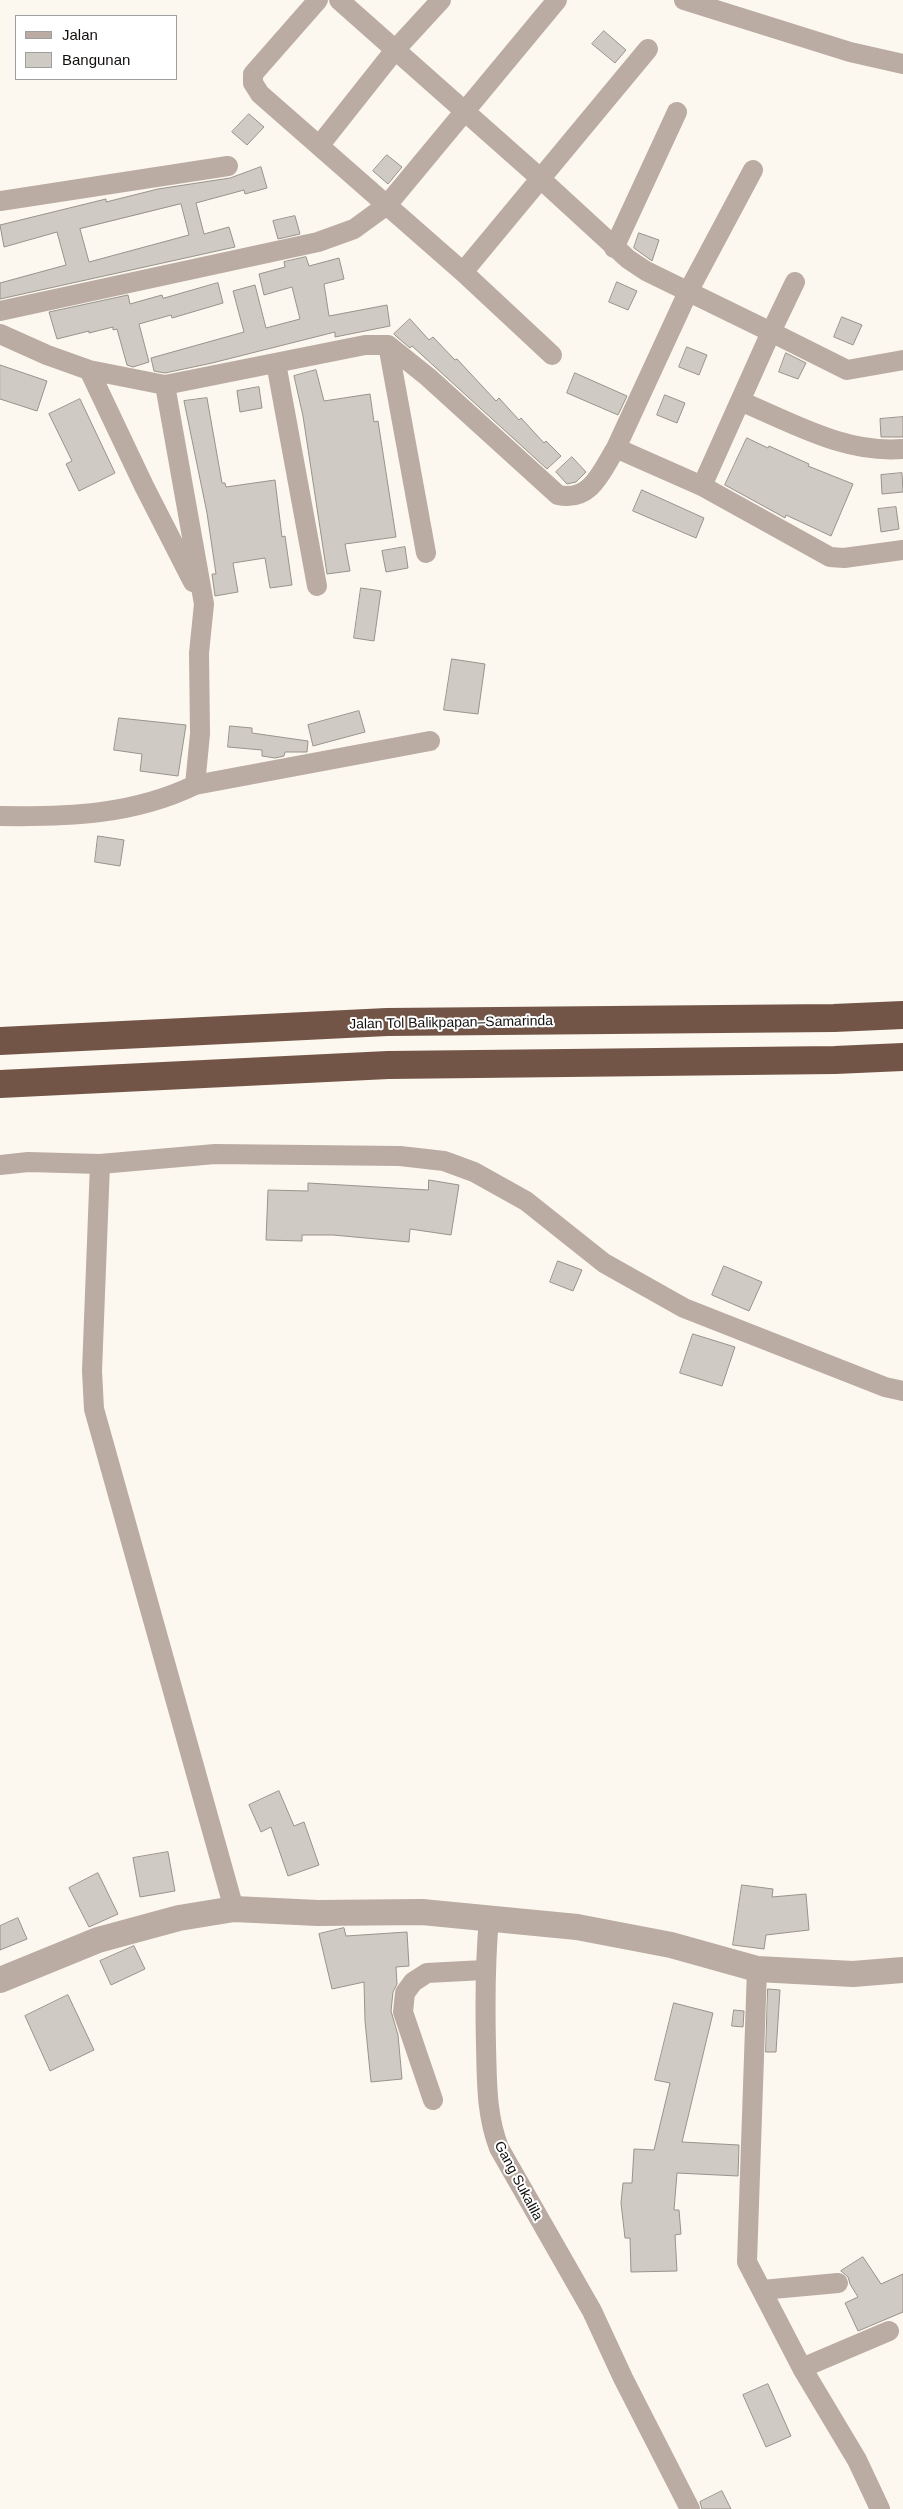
<!DOCTYPE html>
<meta charset="utf-8">
<style>
body{margin:0}
#map{position:relative;width:903px;height:2509px;overflow:hidden;background:#fcf7ef;font-family:Helvetica,sans-serif}
canvas{display:block}
.legend{position:absolute;left:15px;top:15px;width:162px;height:65px;box-sizing:border-box;background:#fff;border:1px solid #a09f9f;margin:0;padding:6px 9px;list-style:none;font-size:15px;color:#12100e}
.legend li{display:flex;align-items:center;gap:10px;height:25px}
.legend b{width:25px;border:1px solid #a09f9f}
</style>
<div id="map">
<canvas width="903" height="2509"></canvas>
<ul class="legend">
<li><b style="height:6px;background:#baaba3"></b>Jalan</li>
<li><b style="height:14px;background:#cfcac3"></b>Bangunan</li>
</ul>
</div>
<script>
const ctx = document.querySelector('canvas').getContext('2d');
ctx.lineJoin = 'round';
function fillPath(path, color) {
  ctx.fillStyle = color;
  ctx.fill(path, 'evenodd');
}
function strokePath(path, color, width, dash) {
  ctx.strokeStyle = color;
  ctx.lineWidth = width;
  ctx.lineCap = dash ? 'butt' : 'round';
  ctx.setLineDash(dash || []);
  ctx.stroke(path);
}
function drawText(font, color, halo, rows, align = 'center') {
  ctx.font = font + ' Helvetica,sans-serif';
  ctx.lineWidth = 4;
  ctx.setLineDash([]);
  ctx.textBaseline = 'middle';
  ctx.strokeStyle = halo;
  ctx.fillStyle = color;
  for (const [text, x, y, turn = 0] of rows) {
    ctx.save();
    ctx.translate(x, y);
    ctx.rotate((+turn || 0) * Math.PI / 180);
    ctx.textAlign = isNaN(turn) ? turn : align;
    if (halo) ctx.strokeText(text, 0, 0);
    ctx.fillText(text, 0, 0);
    ctx.restore();
  }
}
const building = new Path2D(`
 M604,31L626,50L615,63L592,44Z
 M249,114L264,127L247,145L232,132Z
 M387,155L402,167L388,184L373,171Z
 M261,167L267,188L245,194L244,190L196,203L204,234L229,227L235,247L0,299V283L66,265L57,232L4,247L0,225L106,199V202L158,189L230,178ZM181,204L189,235L89,262L80,229Z
 M295,216L300,234L278,239L273,221Z
 M639,233L659,240L652,261L634,248Z
 M306,257L309,266L339,258L344,279L324,284L329,316L387,305L390,326L335,337V332L212,363L165,373L154,371L151,358L244,332L233,291L255,285L266,328L300,319L292,287L264,295L259,274L285,267L284,262Z
 M617,282L637,291L628,310L609,302Z
 M218,283L223,303L172,318L171,315L139,324L149,362L133,367L127,365L117,329L113,330V327L89,333V331L57,339L49,312L128,295L130,304L162,295L163,298Z
 M842,317L862,325L853,345L834,337Z
 M410,319L429,340L433,337L455,360L457,359L496,401L499,398L519,420L521,418L544,443L546,441L561,456L547,469L412,346L410,348L397,337L394,334Z
 M687,347L707,355L699,375L679,367Z
 M786,353L806,363L798,379L779,372Z
 M0,365L47,381L37,411L0,399Z
 M316,370L324,401L370,394L374,422L378,421L396,537L345,544L350,571L327,574L303,416L294,376Z
 M575,373L627,396L618,415L567,393Z
 M259,387L262,408L240,412L237,391Z
 M665,395L685,403L677,423L657,415Z
 M207,398L222,483H225L226,487L275,480L282,537L285,536L292,585L270,588L265,558L233,563L238,592L215,596L212,574H216L207,513L184,401Z
 M80,399L115,473L79,491L66,464L72,461L49,414Z
 M903,417V437H881L880,419Z
 M747,438L768,448L769,446L809,464L808,466L853,484L831,536L786,515L785,518L778,514L725,485Z
 M572,457L586,472L576,482L567,484L556,472Z
 M902,473L903,492L882,494L881,475Z
 M642,490L704,518L696,538L633,511Z
 M896,507L899,529L881,532L878,509Z
 M405,547L408,568L386,572L382,551Z
 M361,588L381,591L374,641L354,638Z
 M452,659L485,664L478,714L444,710Z
 M359,711L365,732L313,746L308,725Z
 M119,718L186,725L178,776L140,771L142,754L114,750Z
 M230,726L252,728V733L308,741L307,752H285L284,756L275,758L262,756V750L228,747Z
 M98,836L124,840L120,866L95,862Z
 M429,1180L459,1185L451,1235L410,1229L409,1242L333,1235H302V1241L266,1240L268,1190L308,1191V1183L428,1190Z
 M558,1261L582,1270L573,1291L550,1282Z
 M724,1266L762,1282L749,1311L712,1295Z
 M693,1334L735,1347L722,1386L680,1373Z
 M279,1791L294,1826L304,1822L319,1865L288,1876L271,1827L261,1832L249,1805Z
 M168,1852L175,1891L140,1897L133,1858Z
 M98,1873L118,1914L89,1927L69,1888Z
 M742,1885L773,1889L772,1897L806,1894L809,1930L766,1935L764,1949L733,1945Z
 M18,1918L27,1939L0,1950V1926Z
 M344,1928L346,1936L407,1932L409,1966L396,1967L397,1984L393,1992L391,2011L398,2035L402,2079L371,2082L365,2021L364,1982L332,1989L319,1934Z
 M134,1946L145,1969L111,1985L100,1961Z
 M768,1989L780,1990L776,2052H766Z
 M68,1995L94,2050L50,2071L25,2016Z
 M674,2003L713,2013L682,2142L739,2145L738,2176L677,2173L674,2210H679L681,2234L675,2235L677,2271L631,2272L630,2238H625L621,2203L623,2183H632L634,2149L654,2150L670,2083L655,2080Z
 M734,2010L744,2011L743,2027L732,2026Z
 M863,2257L881,2284L903,2274V2312L858,2331L845,2303L858,2297L850,2284L848,2277L841,2271Z
 M768,2384L791,2436L766,2447L743,2395Z
 M722,2491L731,2509H702L700,2502Z`);
const minor = new Path2D(`
 M318,0L253,74V83L260,94L463,272L552,355
 M339,0L531,170L628,259L646,271L771,332L702,486L830,557L844,558L903,550
 M684,0L850,52L903,64
 M319,146L395,50L441,0
 M0,201L228,166
 M614,248L677,112
 M463,272L648,49
 M795,282L771,332L847,370L903,360
 M0,311L318,242L354,229L387,205L557,0
 M0,334L47,355L89,370L165,385L365,345H388L428,377L558,495C591,502 601,472 616,448
 M388,345L426,553
 M276,363L317,586
 M89,370L144,486L193,582
 M740,401C793,423 845,454 903,449
 M702,486L616,448L689,290L753,170
 M195,785L430,741
 M0,816C68,817 133,815 195,785L200,734L199,653L204,604L165,385
 M100,1164L92,1371L94,1409L234,1909
 M0,1165L28,1162L100,1164L215,1154L400,1156L444,1161L474,1172L526,1201L604,1263L684,1308L885,1387L903,1391
 M489,1919C485,1962 485,2003 486,2046C487,2081 486,2114 499,2148L592,2311L623,2378L690,2509
 M757,1969L747,2262L802,2368L857,2460L880,2509
 M433,2100L403,2012L405,1993L413,1982L427,1973L484,1970
 M762,2290L838,2283
 M802,2368L889,2331`);
const tertiary = new Path2D(`
 M0,1980L98,1940L179,1918L234,1909L318,1913L422,1912L577,1927L671,1945L757,1969L853,1974L903,1970`);
const motorway = new Path2D(`
 M0,1041L387,1022L834,1018L903,1015
 M0,1084L388,1065L835,1060L903,1057`);
const streetNames = [
 ["Jalan Tol Balikpapan–Samarinda",451,1023,-1],
 ["Gang Sukalila",518,2181,62]
];
fillPath(building, '#cfcac3');
strokePath(building, '#98938b', 1);
strokePath(minor, '#baaba3', 20);
strokePath(tertiary, '#baaba3', 26);
strokePath(motorway, '#725546', 28);
drawText('14px', '#12100e', '#fff', streetNames);
</script>
